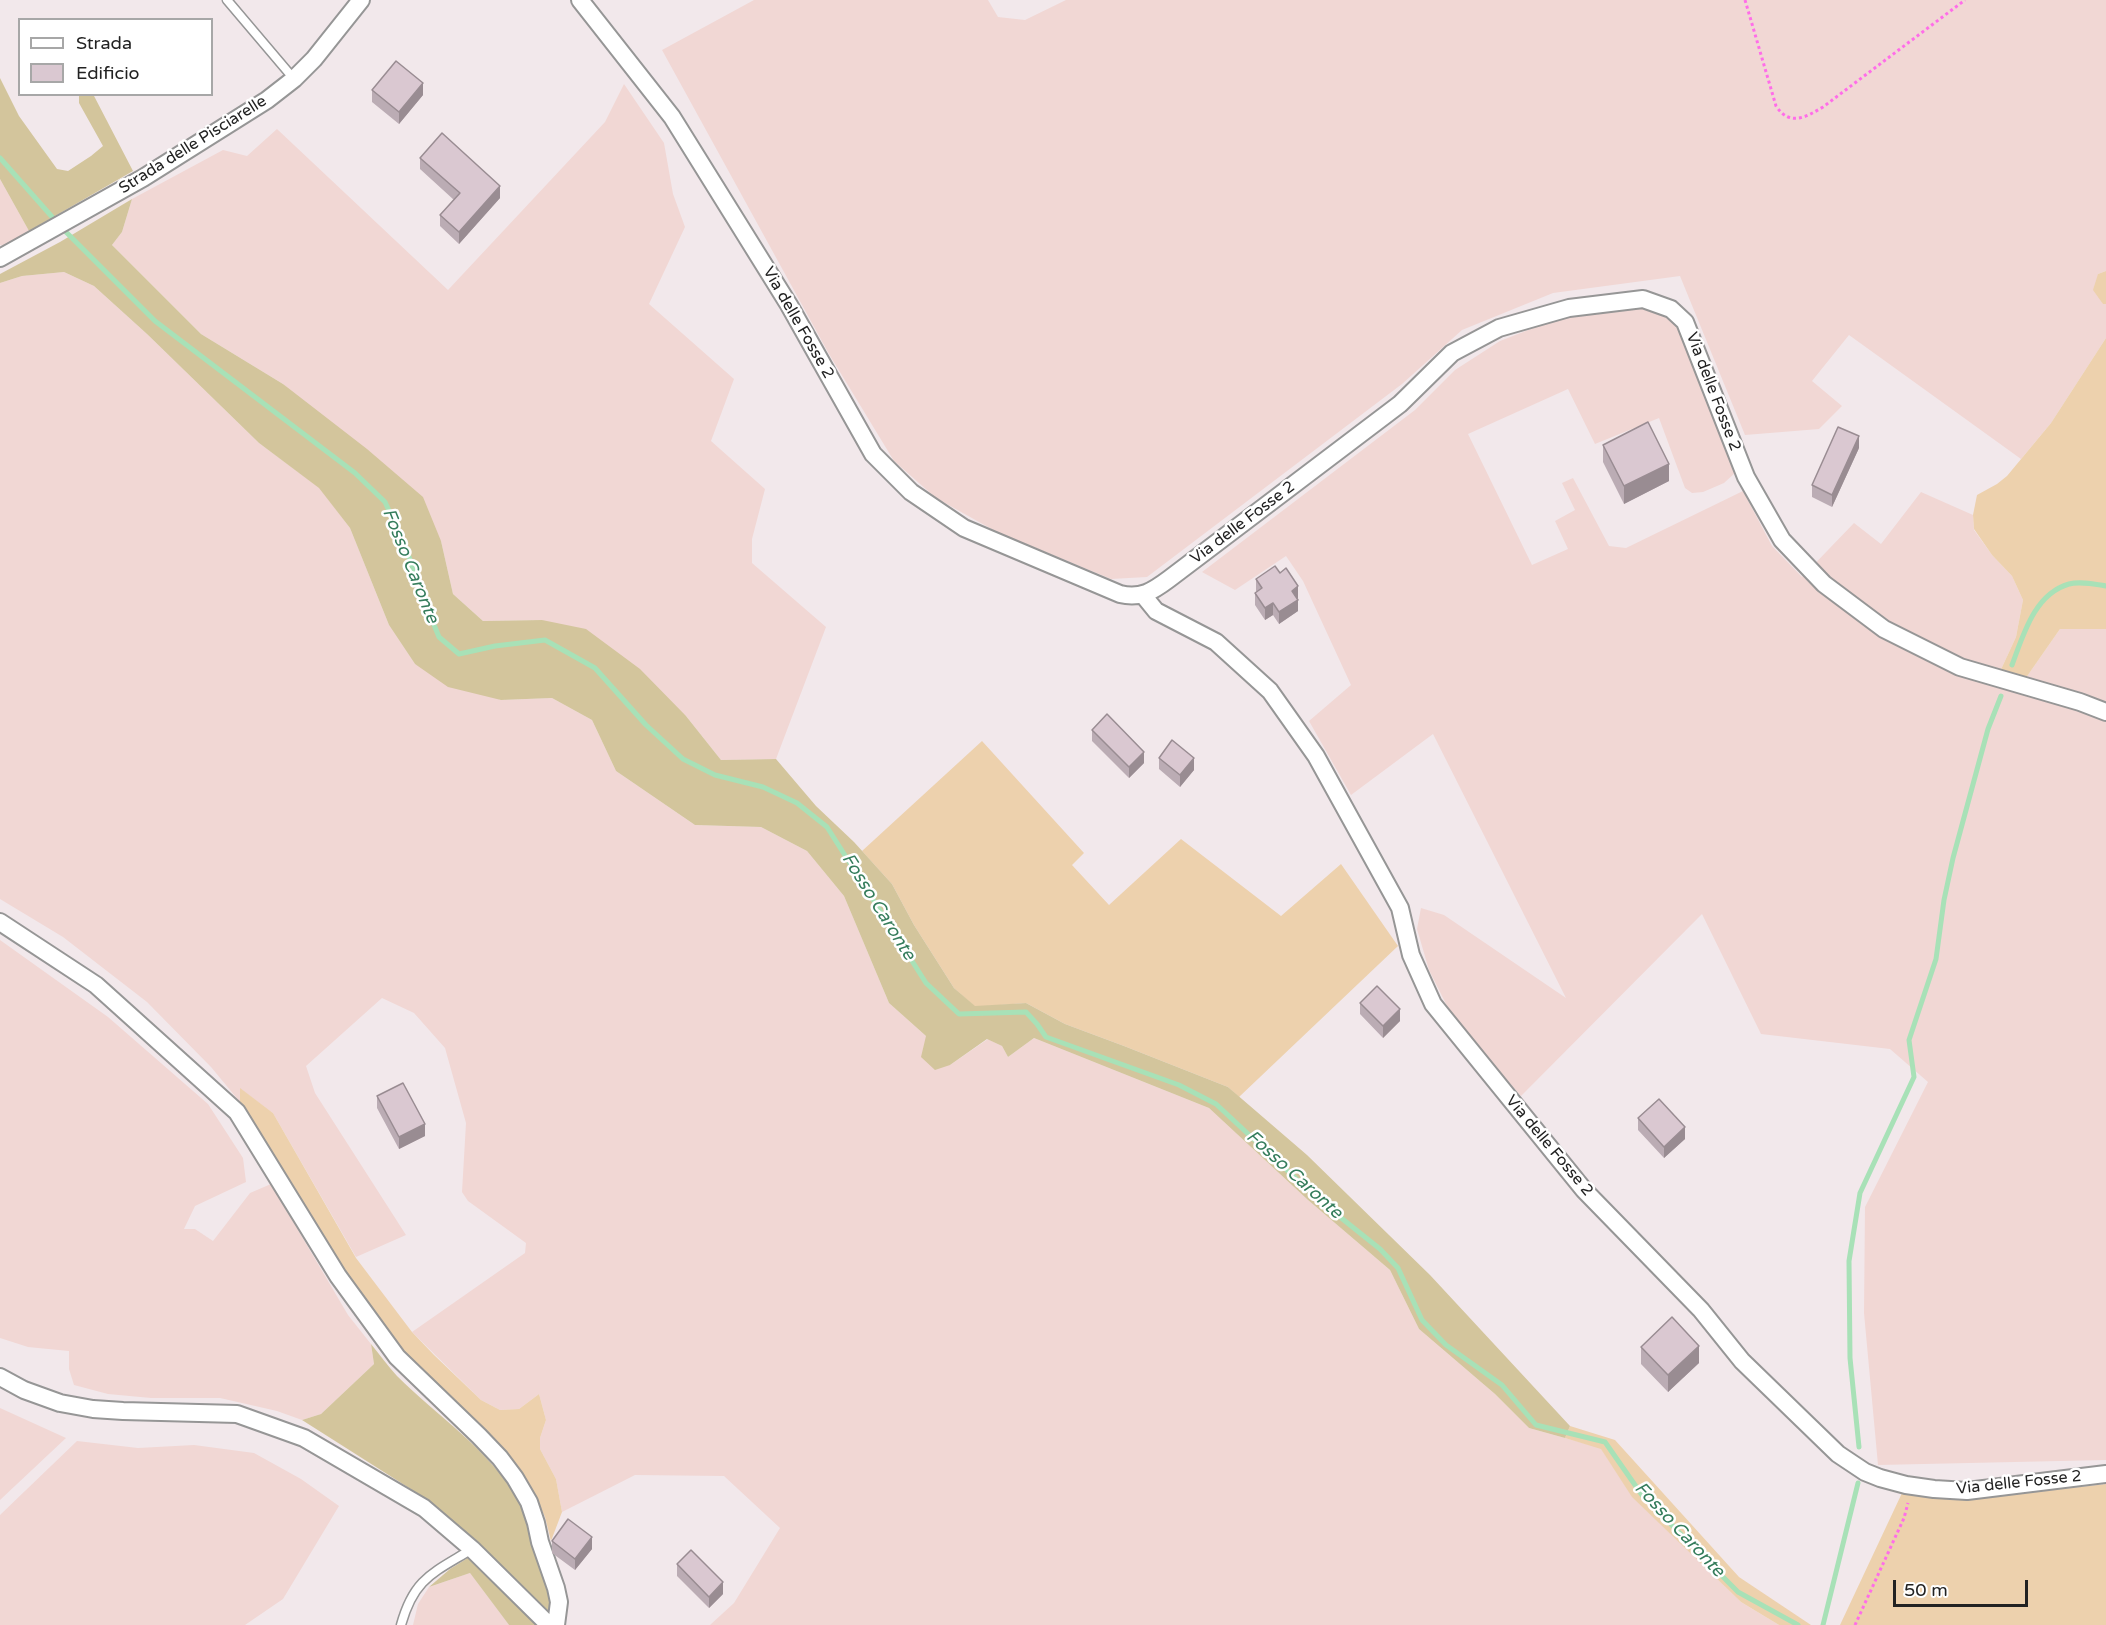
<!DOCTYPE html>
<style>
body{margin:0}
#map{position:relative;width:2106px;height:1625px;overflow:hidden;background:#f2e8eb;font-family:"Varela Round",sans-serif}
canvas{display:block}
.legend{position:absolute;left:18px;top:18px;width:195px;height:78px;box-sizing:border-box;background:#fff;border:2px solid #a7a7a7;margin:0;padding:8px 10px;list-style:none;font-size:18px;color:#222}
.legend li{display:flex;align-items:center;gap:12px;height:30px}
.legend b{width:30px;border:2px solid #a7a7a7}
.scale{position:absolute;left:1893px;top:1580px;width:135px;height:27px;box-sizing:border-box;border:3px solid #222;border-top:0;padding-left:8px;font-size:18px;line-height:21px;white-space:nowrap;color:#222;-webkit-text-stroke:4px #fff;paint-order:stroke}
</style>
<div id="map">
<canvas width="2106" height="1625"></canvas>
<ul class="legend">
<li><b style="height:8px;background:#fff"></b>Strada</li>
<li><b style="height:16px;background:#dac8d1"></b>Edificio</li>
</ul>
<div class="scale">50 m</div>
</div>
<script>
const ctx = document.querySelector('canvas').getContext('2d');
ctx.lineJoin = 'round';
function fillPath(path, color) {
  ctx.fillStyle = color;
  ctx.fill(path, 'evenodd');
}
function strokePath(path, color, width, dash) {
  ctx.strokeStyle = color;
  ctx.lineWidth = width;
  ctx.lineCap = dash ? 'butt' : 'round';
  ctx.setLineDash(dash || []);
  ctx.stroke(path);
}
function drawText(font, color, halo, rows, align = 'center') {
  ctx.font = font + ' "Varela Round",sans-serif';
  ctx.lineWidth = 5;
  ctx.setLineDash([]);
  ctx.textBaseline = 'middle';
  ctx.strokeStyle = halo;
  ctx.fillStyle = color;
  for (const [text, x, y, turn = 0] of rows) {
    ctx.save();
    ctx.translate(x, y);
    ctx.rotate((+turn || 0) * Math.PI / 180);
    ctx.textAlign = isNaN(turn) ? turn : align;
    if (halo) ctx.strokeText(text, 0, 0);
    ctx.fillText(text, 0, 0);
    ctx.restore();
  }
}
const farmland = new Path2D(`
 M754,0H988L998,17L1025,20L1066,0H2106V271L2098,274L2103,304H2106V338L2051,423L2021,459L1849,335L1812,381L1842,406L1819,429L1745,435L1680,276L1553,293L1462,330L1402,384L1147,577L1111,579L997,532L936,498L894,461L829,354L662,50Z
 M624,84L664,143L673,194L685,227L649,304L734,379L711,441L765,489L752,539V563L826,627L776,759L721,760L686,716L542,620L483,621L453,594L441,541L283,384L201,334L112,245L122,232L132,199L223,150L247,156L277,129L448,290L605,122Z
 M0,179L29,231L3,246L0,245Z
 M64,272L94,286L147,334L259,443L320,488L350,528L389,625L415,664L501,700L552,698L592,720L616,771L695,825L761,827L807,851L844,896L889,1003L926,1036L950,1065L988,1039L1002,1046L1008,1057L1034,1038L1209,1108L1308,1200L1390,1270L1419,1329L1495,1394L1529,1428L1601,1448L1633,1497L1741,1602L1779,1625H710L734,1603L780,1528L724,1476L635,1475L562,1512L556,1479L540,1449V1438L546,1420L539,1394L519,1409L500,1410L481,1400L412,1332L525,1253L526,1243L468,1201L462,1192L466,1123L445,1048L414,1013L382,998L306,1066L315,1093L406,1235L356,1257L273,1113L240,1089V1102L211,1067L147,1002L63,937L0,899V283L22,276Z
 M1648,307L1667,318L1680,330L1736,472L1724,483L1703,492L1692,493L1685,488L1659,418L1595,444L1568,389L1468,434L1532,565L1568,549L1555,521L1575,510L1562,483L1573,478L1609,546L1626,548L1743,491L1772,546L1802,577L1854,523L1881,544L1921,492L1973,515L1974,530L1992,555L2012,576L2023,600L2016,637L1997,678L2021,685L2060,629H2106V1460L1878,1465L1864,1313L1865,1207L1928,1082L1890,1049L1761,1034L1702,914L1521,1096L1454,1020L1429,970L1417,929L1421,908L1444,915L1566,998L1433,734L1351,795L1309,721L1351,685L1303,581L1286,556L1235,590L1202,572L1415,410L1455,370L1500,341L1572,313Z
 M0,940L108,1017L208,1104L243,1158L246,1182L195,1206L184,1229H195L213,1241L250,1193L271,1184L348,1315L371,1344L374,1364L321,1414L302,1420L277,1411L220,1398H151L108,1394L74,1385L69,1369V1351L28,1347L0,1338Z
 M0,1408L66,1438L0,1500Z
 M77,1441L138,1448L194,1445L254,1453L301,1479L339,1506L283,1599L245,1625H0V1515Z
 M470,1573L509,1625H413L418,1604L429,1587Z`);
const grass = new Path2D(`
 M2106,271V304H2103L2093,290L2098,274Z
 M2106,338V629H2060L2021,685L1997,678L2016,637L2023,600L2012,576L1992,555L1974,529L1973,515L1977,495L1997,484L2007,476L2051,423Z
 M982,741L1084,853L1072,865L1109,905L1181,839L1281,916L1341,864L1398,946L1239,1097L1228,1087L1124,1046L1065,1024L1026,1003L975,1007L954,988L914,925L892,884L862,851Z
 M240,1088L273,1113L356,1258L412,1332L434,1355L481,1400L500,1410L519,1409L539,1394L546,1420L540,1438V1449L556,1479L562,1512L551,1541L545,1517L532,1489L513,1460L484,1430L404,1356L335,1260L240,1102Z
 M1570,1426L1615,1440L1739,1577L1811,1625H1779L1741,1602L1632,1497L1601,1449L1565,1438Z
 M2106,1484V1625H1840L1902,1493L1965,1500Z`);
const forest = new Path2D(`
 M0,78L19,116L57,169L68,171L91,156L103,146L79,103V95L93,94L133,171L29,231L0,179Z
 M132,199L122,232L112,245L201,334L283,384L367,449L423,497L441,541L453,594L483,621L542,620L586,629L640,669L686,716L721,760L776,759L816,806L854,842L892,884L914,925L954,988L975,1006L1026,1003L1065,1024L1124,1046L1228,1087L1307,1155L1430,1275L1570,1426L1565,1438L1529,1428L1495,1394L1419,1329L1390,1270L1308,1200L1209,1108L1034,1038L1008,1057L1002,1046L987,1039L950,1065L935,1070L921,1057L926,1036L889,1003L844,896L807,851L761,827L695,825L616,771L592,720L552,698L501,700L448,687L415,664L389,625L350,528L319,488L259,443L147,334L94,286L64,272L22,276L0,283V274L60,242Z
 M371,1344C379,1354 388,1366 397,1376C436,1415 491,1451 518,1500C534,1531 542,1567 553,1600L551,1611L543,1610L476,1540L428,1500L302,1420L321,1414L374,1364Z
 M471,1556L540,1625H509L470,1573L429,1587L450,1569Z`);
const stream = new Path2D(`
 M0,158L61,227L155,321L355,473L385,502L406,548L423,598L439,637L459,654L495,646L545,640L595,668L646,725L683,759L715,775L763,787L797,803L827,827L926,983L959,1014L1026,1012L1037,1024L1046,1037L1179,1085L1216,1104L1320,1201L1380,1249L1398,1268L1422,1320L1446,1345L1502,1385L1536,1425L1605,1442L1642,1495L1738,1592L1798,1625
 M2012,665C2023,636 2034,594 2069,584C2080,581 2094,584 2106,586
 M1859,1447L1850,1358L1849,1261L1860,1193L1914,1077L1909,1040L1936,959L1944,900L1953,858L1988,729L2001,696
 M1823,1625L1858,1483`);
const path = new Path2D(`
 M1745,0L1776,106C1790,127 1806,117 1823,107L1965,0
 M1855,1625L1904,1518L1908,1503`);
const service = new Path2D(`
 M227,0L294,79
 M401,1625C414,1578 433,1573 472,1549`);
const minor = new Path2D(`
 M580,0L672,117L789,305L873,454L911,492L964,528L1120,594C1141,599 1153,591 1169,579L1400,404L1452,353L1499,328L1569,308L1643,299L1671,309L1685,322L1746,477L1782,540L1824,584L1884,629L1960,667L2080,702L2106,712
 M0,258L143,178L267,100L294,79L314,59L361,0
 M1143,595L1156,611L1216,642L1270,691L1316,756L1400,908L1411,955L1433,1004L1584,1190L1701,1310L1742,1361L1838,1454L1865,1472L1880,1478L1906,1485L1934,1489L1967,1491L2106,1474
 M0,922L96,985L237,1112L338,1276L397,1357L479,1436L500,1458L515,1478L529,1502L536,1523L540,1542L556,1588L559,1602L556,1625
 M0,1377L24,1390L60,1403L93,1409L123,1411L237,1414L304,1438L424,1508L472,1549L549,1625`);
const wall = new Path2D(`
 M372,90L423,95L399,124L372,102Z
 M420,158L500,198L459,244L440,226V215L454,200L420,169Z
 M1603,445L1669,481L1624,504L1603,462Z
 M1859,448L1832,507L1812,497V485Z
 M1256,579L1298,598L1297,599L1298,611L1279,624L1273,615L1265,620L1255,605V593L1257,592L1256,591Z
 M1092,730L1144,763L1129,778L1092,741Z
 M1159,758L1194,770L1180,787L1159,769Z
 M1360,1003L1400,1021L1383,1038L1360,1014Z
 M377,1096L425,1136L399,1149L377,1108Z
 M1638,1118L1685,1139L1664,1158L1638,1130Z
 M1641,1347L1699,1363L1668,1392L1641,1364Z
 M552,1541L592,1549L575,1570L552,1553Z
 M677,1564L723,1594L709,1608L677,1576Z`);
const shadedWall = new Path2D(`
 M423,83V95L399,124V112Z
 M500,186V198L459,244V232Z
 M1859,436V448L1832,507V495Z
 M1669,464V481L1624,504V486Z
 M1298,586V598L1292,603V591Z
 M1298,600V611L1279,624V612Z
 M1273,603V615L1265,620V608Z
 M1144,752V763L1129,778V767Z
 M1194,758V770L1180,787V775Z
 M1400,1009V1021L1383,1038V1026Z
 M425,1124V1136L399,1149V1137Z
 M1685,1127V1139L1664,1158V1147Z
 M1699,1346V1363L1668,1392V1375Z
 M592,1537V1549L575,1570V1559Z
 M723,1582V1594L709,1608V1597Z`);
const building = new Path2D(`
 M396,61L423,83L399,112L372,90Z
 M442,133L500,186L459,232L440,215L460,193L420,158Z
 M1648,422L1669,464L1624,486L1603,445Z
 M1838,427L1859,436L1832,495L1812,485Z
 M1275,566L1280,573L1286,568L1298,586L1292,591L1298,600L1279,612L1273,603L1265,608L1255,593L1262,588L1256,579Z
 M1107,714L1144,752L1129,767L1092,730Z
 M1172,740L1194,758L1180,775L1159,758Z
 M1377,986L1400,1009L1383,1026L1360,1003Z
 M403,1083L425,1124L399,1137L377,1096Z
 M1659,1099L1685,1127L1664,1147L1638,1118Z
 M1672,1317L1699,1346L1668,1375L1641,1347Z
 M568,1519L592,1537L575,1559L552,1541Z
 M691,1550L723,1582L709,1597L677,1564Z`);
const streetNames = [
 ["Strada delle Pisciarelle",193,145,-32],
 ["Via delle Fosse 2",798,323,60],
 ["Via delle Fosse 2",1713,392,69],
 ["Via delle Fosse 2",1243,523,-37],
 ["Via delle Fosse 2",1549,1146,50],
 ["Via delle Fosse 2",2019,1483,-6]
];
const waterNames = [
 ["Fosso Caronte",410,566,68],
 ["Fosso Caronte",878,907,58],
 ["Fosso Caronte",1294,1175,42],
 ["Fosso Caronte",1679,1530,47]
];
fillPath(farmland, '#f1d7d4');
fillPath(grass, '#edd1ad');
fillPath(forest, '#d3c59c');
strokePath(stream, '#a8e1b7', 5);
strokePath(service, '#969696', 11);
strokePath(minor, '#969696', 20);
strokePath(path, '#ff6de9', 3, [3, 3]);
strokePath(service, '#fff', 8);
strokePath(minor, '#fff', 16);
fillPath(wall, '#bbacb4');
fillPath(shadedWall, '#998c92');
fillPath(building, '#dac8d1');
strokePath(building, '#998c92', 1.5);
drawText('16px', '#222', '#fff', streetNames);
drawText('italic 18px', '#357d5c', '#fff', waterNames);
</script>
